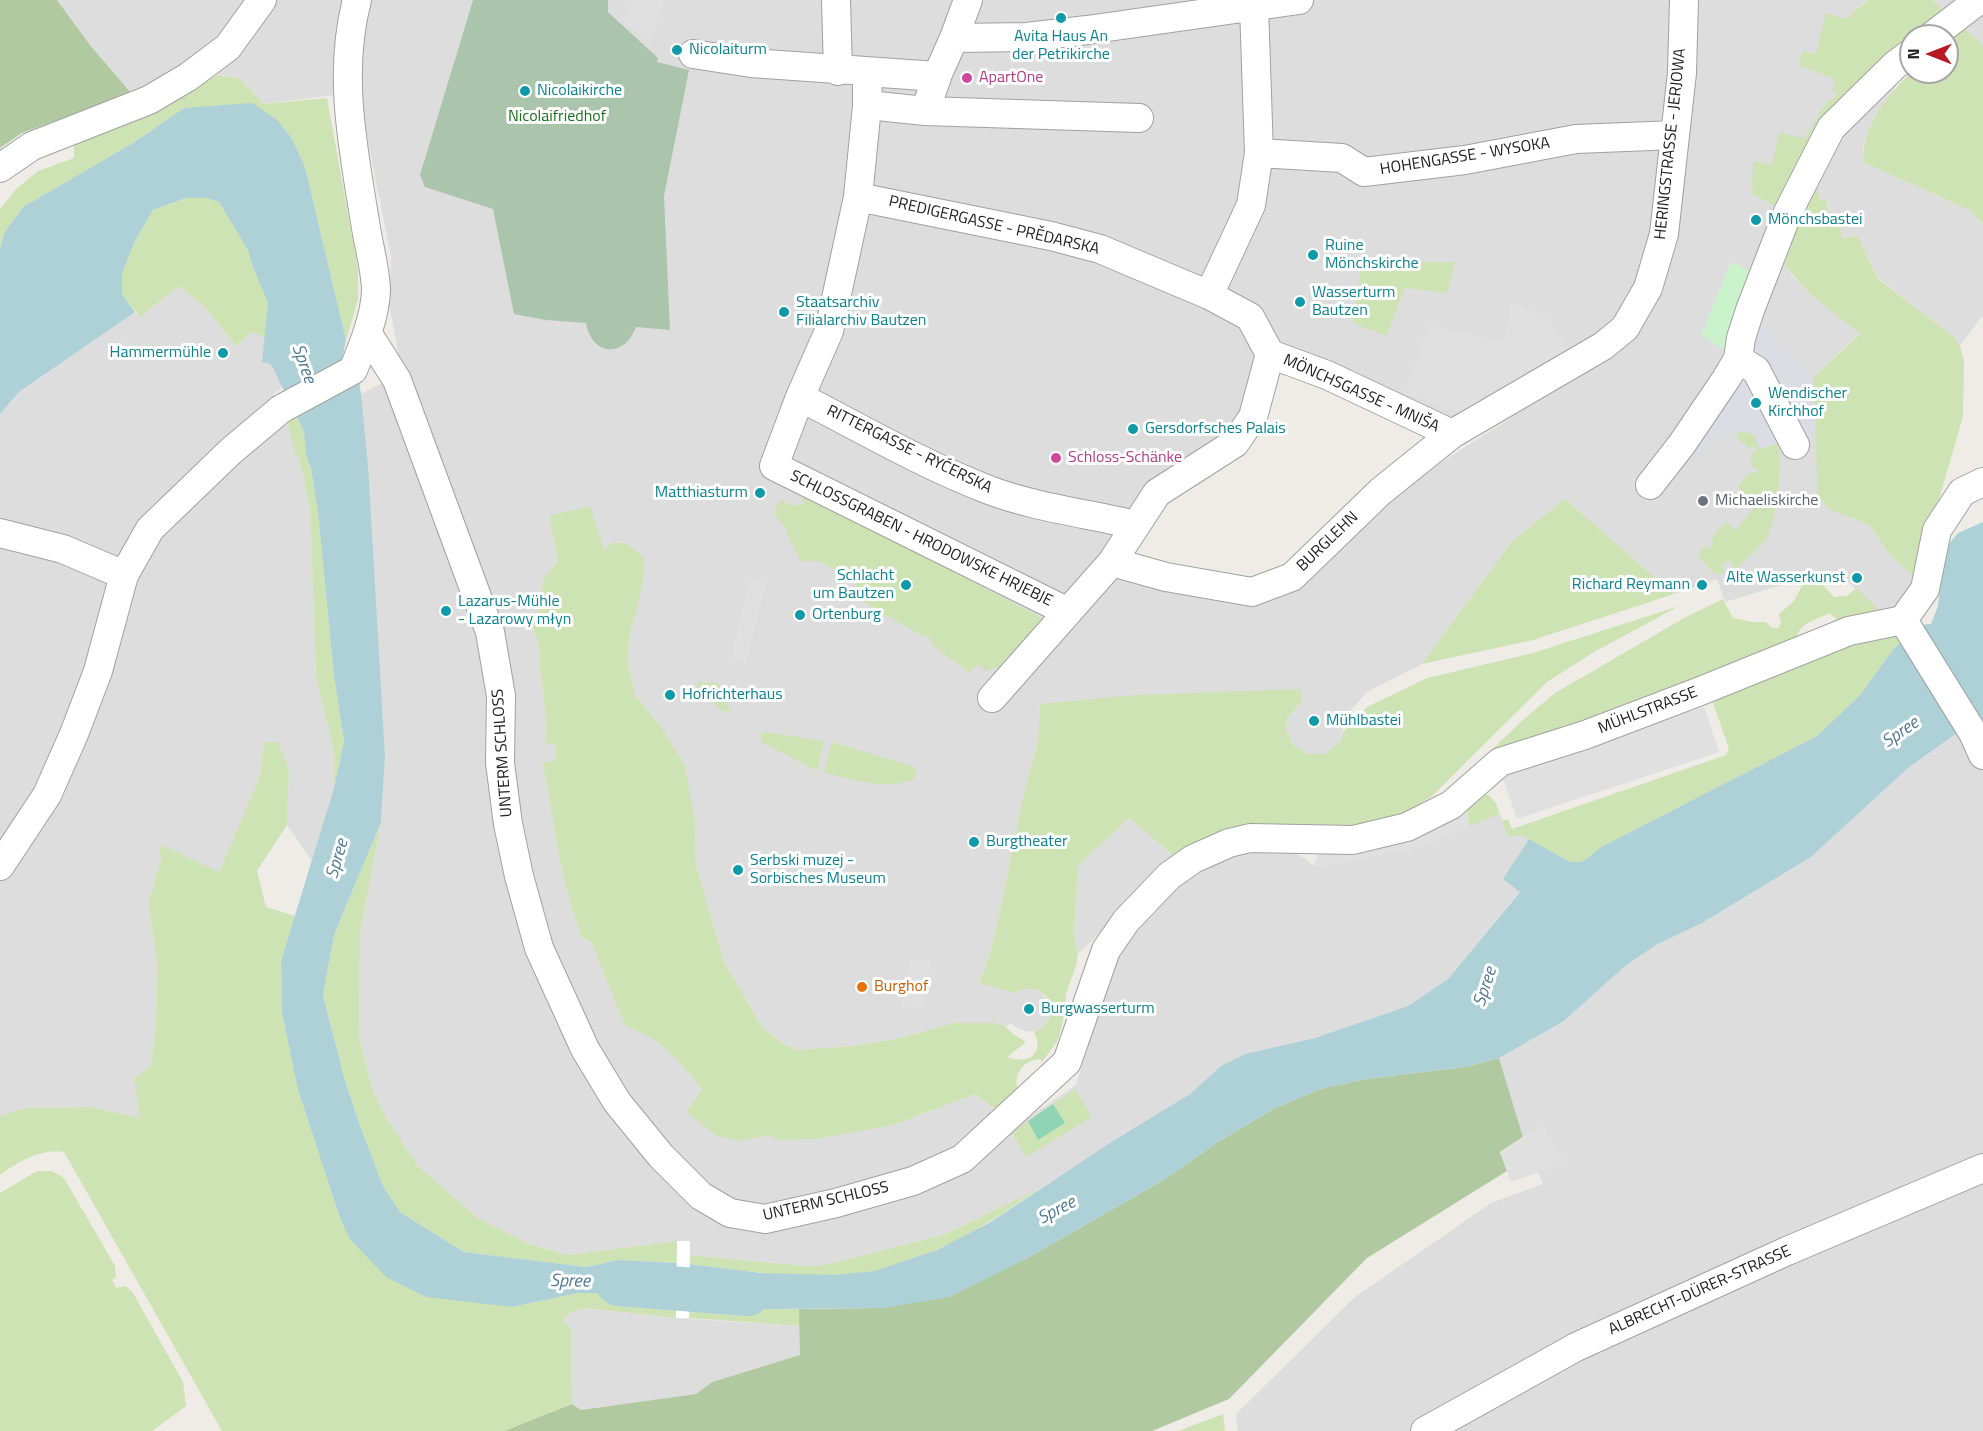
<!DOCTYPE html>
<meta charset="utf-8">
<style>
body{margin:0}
#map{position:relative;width:1983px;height:1431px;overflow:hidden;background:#efece7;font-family:"Titillium Web",sans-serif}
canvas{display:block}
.north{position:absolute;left:1899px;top:24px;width:60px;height:60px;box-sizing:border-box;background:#fff;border:2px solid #a6a6a6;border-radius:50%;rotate:270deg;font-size:16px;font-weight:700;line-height:24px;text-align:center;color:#202020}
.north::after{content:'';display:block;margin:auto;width:21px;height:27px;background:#b71923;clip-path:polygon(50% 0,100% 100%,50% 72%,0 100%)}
</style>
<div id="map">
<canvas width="1983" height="1431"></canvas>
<div class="north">N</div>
</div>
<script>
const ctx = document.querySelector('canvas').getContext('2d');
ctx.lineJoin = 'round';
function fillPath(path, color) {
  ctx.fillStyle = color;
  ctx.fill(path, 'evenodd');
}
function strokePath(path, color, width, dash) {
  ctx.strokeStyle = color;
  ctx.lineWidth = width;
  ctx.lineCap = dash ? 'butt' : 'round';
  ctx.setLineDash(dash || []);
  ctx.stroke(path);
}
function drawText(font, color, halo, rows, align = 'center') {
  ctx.font = font + ' "Titillium Web",sans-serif';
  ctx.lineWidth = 6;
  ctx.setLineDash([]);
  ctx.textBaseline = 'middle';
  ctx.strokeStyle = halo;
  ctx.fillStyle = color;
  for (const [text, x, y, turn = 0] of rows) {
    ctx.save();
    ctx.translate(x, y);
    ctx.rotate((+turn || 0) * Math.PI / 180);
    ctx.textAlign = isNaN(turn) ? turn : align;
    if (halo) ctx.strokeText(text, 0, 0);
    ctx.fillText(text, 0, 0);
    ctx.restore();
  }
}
const residential = new Path2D(`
 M57,0H1673L1657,233L1619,325L1455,424L1260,347L1233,436L1155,480L1122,572L1249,599L1315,572L1417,478L1593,365L1655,291L1689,0H1867L1845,19L1816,54L1804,51L1837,80V94L1830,101L1827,100L1804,140L1772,165L1752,194L1876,70L1896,86L1874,119L1863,145V162L1969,210L1983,224V315L1960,346L1954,337L1878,278L1858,236L1842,238L1838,219L1830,220L1827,200L1820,201L1816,187L1799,223L1785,264L1793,277L1823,304L1862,334L1853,339L1813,378L1823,501L1828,509L1869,525L1890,555L1920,582L1888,618L1837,572L1836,577L1832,578L1822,573L1725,602L1717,579L1674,594L1565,499L1512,541L1422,664L1367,692L1345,717L1341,741L1325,754H1309L1294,746L1286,730L1287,718L1301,703V689L1040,704L1038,742L1022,802L999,915L989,957L979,982L1015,993L1028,988L1040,991L1049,1002L1051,1012L1048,1021L1039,1030L1028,1032L1015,1027L1011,1023L1006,1027L996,1023H954L895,1039L851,1046L798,1050L785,1045L763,1028L724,962L696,865L695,822L662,728L635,695L628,664L629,637L638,605L643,556L628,544L614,542L604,549L549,516L558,561L543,579L538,615L531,624L540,651V665L546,721L545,743L556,744V760L542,763L554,819L560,862L571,905L582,938L591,942L625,1026L644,1032L672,1054L702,1089L686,1112L742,1141L768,1135L893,1125L975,1094L997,1110L1010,1130L1076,1085L1110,970L1122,943L1164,897L1201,872L1240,853L1259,847L1288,850L1307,860L1314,867L1424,846L1479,821L1500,814L1507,836H1521L1529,839L1504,879L1520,891L1448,979L1408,1006L1315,1038L1245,1054L1221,1066L1190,1094L1042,1187L946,1234L825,1265L806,1266L689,1255V1241H677L568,1255L529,1244L479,1219L418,1166L387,1119L373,1091L359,1037L360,934L381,822L385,756L368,476L361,394L402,373L389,304L391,256L358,92L264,104L239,78L183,69L131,93L90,45Z
 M1932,0H1983V45L1944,10Z
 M179,286L205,307L236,346L252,332L266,338L262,362L270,364L273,368L281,383L282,388L273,394L277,402L144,523L68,729L0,852V414L19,392L135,312L140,317Z
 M287,420L299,459L310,508L316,678L334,753V788L312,861L287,825L289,770L264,742L260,776L219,873L159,844L161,860L148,902L157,963L156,1022L151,1065L134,1079L140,1118L91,1107L25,1108L0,1116V882L132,580L157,535Z
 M1983,721V1431H1238L1236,1414L1355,1297L1491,1203L1543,1184L1523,1137L1499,1058L1564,1021L1625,966L1656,945L1702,923L1811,857L1908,768L1958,733Z
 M1129,818L1174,856L1084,949L1078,953L1074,937L1078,866Z
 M584,1308L676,1318L800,1326V1355L712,1382L696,1394L581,1410L572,1404L571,1329L563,1321L569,1313Z`);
const grass = new Path2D(`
 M1868,0H1932L1944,10L1914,36H1911V39L1833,107L1778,207L1752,194L1753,161L1772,165L1779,132L1804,139L1828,99L1830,101L1837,94L1832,90L1836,80L1799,65L1803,51L1816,54L1826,13L1845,19Z
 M1962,26L1983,45V224L1969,210L1863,162C1862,127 1887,95 1912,72H1947V40Z
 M217,75L239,78L264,104L327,98L358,269V300L346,340L305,167L291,137L275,119L184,108L133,143L23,207L4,233L0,249V209L16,189L38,171L74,158V140L157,109Z
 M1817,185L1820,200L1826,199L1830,220L1838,219L1842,238L1858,236L1878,279L1954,337L1960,346L1964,361L1963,417L1941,492L1920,582L1890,555L1869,525L1828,509L1823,501L1818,500L1813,378L1854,339L1861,334C1834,313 1804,293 1785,264L1799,223Z
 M186,198H206L219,202L235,227L248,250L252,265L268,303L266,338L252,332L236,346L205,307L179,286L140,317L122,294V273L135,241L153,210Z
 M1362,262H1455L1447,293L1405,288L1386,336L1353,323Z
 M296,416L304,432L306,455L311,469L318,512L334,676L344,741L334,788V753L316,678L310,508L299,459L295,454L287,420Z
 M1743,431L1778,442C1782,467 1778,512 1768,535C1763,545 1744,561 1736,569L1734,570L1731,561L1722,564L1724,573L1716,575L1697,555L1705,546L1709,549L1713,543L1710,540L1725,522L1736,530L1757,504L1737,487L1750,472L1756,473L1758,468L1751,467V453L1757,450L1756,446L1749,448L1737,438L1738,432Z
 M798,491L1048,621L1002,674L995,667L986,671L978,664L970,673L931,644L932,639L917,633L850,594L857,581L818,561H800L784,526L774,513L780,500L794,506L804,503Z
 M1565,499L1674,594L1533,640L1422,664L1512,541Z
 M590,506L604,549L614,542L628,544L643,556L644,574L638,605L629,637L628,664L635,695L662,728L685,767L695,822L696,865L724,962L763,1028L785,1045L798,1050L851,1046L895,1039L954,1023H996L1006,1027L1013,1034L1026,1042L1007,1057C1028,1065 1045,1054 1034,1032C1067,1019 1047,975 1015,993L979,983L989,957L999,915L1022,802L1038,742L1040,704L1135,695L1301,689V703L1287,718L1286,730L1294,746L1309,754H1324L1341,741L1343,732L1367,707L1427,678L1533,653L1679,606L1594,652L1547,682L1432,796L1399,818L1174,856L1129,818L1078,866L1074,937L1078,953L1076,966L1066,994L1065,1013L1058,1040L1042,1062L1040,1059C1026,1059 1012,1074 1018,1088L997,1110L975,1094L893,1125L816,1139L777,1140L768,1135L742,1141L717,1136L686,1112L702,1089C678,1061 661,1038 625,1026L591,942L582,938C573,912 565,887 560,861C554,828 550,795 542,763L556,760V744H545L546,721L540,665V651L531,624L538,615L543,579L558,561L549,516Z
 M1816,577L1834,597L1847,596L1856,588L1888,618L1868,612L1840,623L1830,613C1809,623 1799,622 1794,645L1458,782L1524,719L1555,693L1684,618L1723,599L1733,618L1753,622H1766L1772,628H1778L1781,623L1779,614L1794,601L1804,582Z
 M1896,633L1901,641L1894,648L1861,694L1817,736L1601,847L1582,862H1570L1522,836H1507L1502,821L1508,819L1512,829L1726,755L1729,749L1712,700L1850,637Z
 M697,682L718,683L731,713L721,710L698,690Z
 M764,732L824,741L817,771L761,742L760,736Z
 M264,742H278L289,770L287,825L257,871L266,907L295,916L281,961L282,1013L298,1090L340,1218L512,1307L579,1293H615L676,1302V1318L584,1308L569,1313L563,1321L571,1329L572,1404L504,1431H222L64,1152C42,1148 18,1162 0,1175V1116L25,1108L91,1107L140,1118L134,1079L151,1065L156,1022L157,963L148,902L161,860L159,844L219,872L260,776Z
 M832,742L915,767L917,774L913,780C883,790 853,780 824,772Z
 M1479,791C1492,795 1496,801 1500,814L1469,826L1467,811L1469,798Z
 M381,822L360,934L359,1037L373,1091L387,1119L418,1166L479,1219L529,1244L568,1255L677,1241V1263L619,1260L586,1267L464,1252L400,1212L383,1186L362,1131L345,1081L323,995L334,935Z
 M1075,1089L1092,1117L1026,1157L1012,1132Z
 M37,1171H52L64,1178L115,1266L116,1277L112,1280L116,1288L126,1286L133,1293L183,1382L186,1406L152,1431H0V1193Z
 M1042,1187C990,1223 938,1256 876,1271C822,1283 745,1271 689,1264V1255L806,1266L825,1265L946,1234Z
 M689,1306L799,1309L800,1326L689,1318Z
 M1223,1414L1225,1431H1178Z`);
const forest = new Path2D(`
 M0,0H57L90,45L131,93L22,133L0,148Z
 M1499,1058L1523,1137L1500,1152L1507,1171L1367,1258L1229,1399L1152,1431H504L572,1404L581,1410L696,1394L712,1382L800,1355L799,1309L883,1308L1024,1260L1165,1179L1219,1141L1275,1108L1320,1089L1365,1079L1465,1067Z`);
const cemetery = new Path2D(`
 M473,0H608V12L658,58L657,62L689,70L664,196L670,330L636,327C624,359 592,356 586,323L546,320L514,314L493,209L425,187L420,175Z`);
const park = new Path2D(`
 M1731,262L1759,275L1728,352L1701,335Z`);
const pitch = new Path2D(`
 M1053,1104L1065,1123L1038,1140L1028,1121Z`);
const parking = new Path2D(`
 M632,0H665L649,43L623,20Z
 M1512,302L1548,317L1569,349L1480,407L1469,412H1458L1405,393L1428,325L1504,342Z
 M750,580L766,583L746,663L731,659Z
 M1704,707L1719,752L1517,819L1502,775Z
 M1467,811L1469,826L1424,846L1313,867L1319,851L1444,825Z
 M910,959L931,962L923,1009L902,1005Z
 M1542,1124L1566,1163L1511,1182L1500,1152Z`);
const plaza = new Path2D(`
 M1747,306L1780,342L1776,346L1785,354L1788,352L1813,378L1816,433L1780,455L1778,443L1760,449L1754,435L1743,431H1733L1732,437L1718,439L1715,432L1711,434L1713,441L1700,458L1675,439L1717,373Z`);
const water = new Path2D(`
 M252,103L276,119L291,137L305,167L346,340L343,354L359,380L361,394L368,465L385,756L381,822L334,935L323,995L345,1081L362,1131L383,1186L400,1212L464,1252L586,1267L619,1260L677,1263L676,1302L615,1293H579L512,1307L426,1297L386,1277L350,1239L340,1218L298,1090L282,1013L281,961L334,788L344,741L334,676L318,512L311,469L306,455L304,432L273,368L270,364L262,362L268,303L252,265L248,250L219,202L206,198H186L153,210L135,241L122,273V294L135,312L19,392L0,414V249L4,233L23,207L133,143L184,108Z
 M1983,522V721L1980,717L1908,768L1811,857L1702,923L1656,945L1625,966L1564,1021L1499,1058L1465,1067L1365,1079L1320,1089L1275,1108L1219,1141L1165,1179L1024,1260L949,1297L883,1308L768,1309L729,1306H689V1264L761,1273L833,1275L875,1271L937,1250L989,1223L1110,1143L1190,1094L1221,1066L1245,1054L1315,1038L1408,1006L1448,979L1520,892L1503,879L1529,839L1570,862H1582L1601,847L1817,736L1861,694L1894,648L1920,625L1931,624L1938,606L1942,566L1948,545L1958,533Z`);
const pier = new Path2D(`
 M677,1241H690L689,1318H676Z`);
const river = new Path2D(`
 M618,1284L748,1294`);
const street = new Path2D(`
 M836,0L838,71
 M1932,36L1979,0
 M954,38L1027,37L1087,30L1299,0
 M693,54L751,63L937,76L954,38L968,0
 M867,72V106L858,197L829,331L800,397L774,466L1068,612
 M925,111L937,77L867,72L868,105L925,111L1139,118
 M1259,153L1342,158L1364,172L1465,160L1576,139L1675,135
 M0,168L32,146L149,100L188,77L228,47L262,0
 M858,197L1051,236L1100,249L1209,295L1250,317L1270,354L1253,417L1235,443L1157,493L1112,562L992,698
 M1209,295L1251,205L1259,153L1254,7
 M368,334L397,380L490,632L501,696L500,763L508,824L519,876L539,948L585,1049L617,1102L661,1156L701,1196L730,1213L765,1219L836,1203L913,1181L962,1159L1067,1062L1106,950L1126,921L1169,876L1193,859L1229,843L1250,838L1353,840L1407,827L1451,805L1500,762L1585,735L1698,692L1849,631L1903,620
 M1270,354L1327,375L1452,434
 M1738,359L1756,370L1795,445
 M800,397C862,429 924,465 989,490C1033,507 1090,514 1136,525
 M1650,485L1682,444L1726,379L1738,359L1741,338L1750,310L1788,212L1831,128L1895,65L1911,53
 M0,533L63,549L124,575
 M1112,562L1166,577L1252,592L1292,577L1381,491L1452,434L1603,346L1625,328L1648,288L1664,234L1682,73L1684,0
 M1903,620L1925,589L1937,530L1962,492L1983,482
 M1903,620L1973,733L1983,755
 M0,866L47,795L74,734L98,671L124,575L150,529L231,451L281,409L353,370C363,346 375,317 376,291C376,272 369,247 366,228C354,152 337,76 357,0
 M1425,1431L1576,1347L1787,1251L1983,1168`);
const markers = [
 [1061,18,6,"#0f9aa8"],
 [677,50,6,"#0f9aa8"],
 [967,78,6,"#d1479c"],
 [525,91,6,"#0f9aa8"],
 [1756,220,6,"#0f9aa8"],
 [1313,255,6,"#0f9aa8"],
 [1300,302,6,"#0f9aa8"],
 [784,312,6,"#0f9aa8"],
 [223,353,6,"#0f9aa8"],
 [1756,403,6,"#0f9aa8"],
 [1133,429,6,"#0f9aa8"],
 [1056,458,6,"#d1479c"],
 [760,493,6,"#0f9aa8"],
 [1703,501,6,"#6b7280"],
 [1857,578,6,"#0f9aa8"],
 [906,585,6,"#0f9aa8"],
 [1702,585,6,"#0f9aa8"],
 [446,611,6,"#0f9aa8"],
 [800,615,6,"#0f9aa8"],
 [670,695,6,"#0f9aa8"],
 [1314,721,6,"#0f9aa8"],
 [974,842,6,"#0f9aa8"],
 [738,870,6,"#0f9aa8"],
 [862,987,6,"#e8710a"],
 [1029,1009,6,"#0f9aa8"]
];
const cultureNames = [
 ["Avita Haus An",1061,37,"center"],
 ["der Petrikirche",1061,55,"center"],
 ["Nicolaiturm",689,50],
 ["Nicolaikirche",537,91],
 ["Mönchsbastei",1768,220],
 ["Ruine",1325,246],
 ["Mönchskirche",1325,264],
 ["Wasserturm",1312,293],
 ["Bautzen",1312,311],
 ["Staatsarchiv",796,303],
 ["Filialarchiv Bautzen",796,321],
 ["Hammermühle",211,353,"right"],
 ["Wendischer",1768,394],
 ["Kirchhof",1768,412],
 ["Gersdorfsches Palais",1145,429],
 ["Matthiasturm",748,493,"right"],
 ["Schlacht",894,576,"right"],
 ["um Bautzen",894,594,"right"],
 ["Alte Wasserkunst",1845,578,"right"],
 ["Richard Reymann",1690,585,"right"],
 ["Lazarus-Mühle",458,602],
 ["- Lazarowy młyn",458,620],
 ["Ortenburg",812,615],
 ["Hofrichterhaus",682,695],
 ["Mühlbastei",1326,721],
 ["Burgtheater",986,842],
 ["Serbski muzej -",750,861],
 ["Sorbisches Museum",750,879],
 ["Burgwasserturm",1041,1009]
];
const hotelNames = [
 ["ApartOne",979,78],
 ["Schloss-Schänke",1068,458]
];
const parkNames = [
 ["Nicolaifriedhof",557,117]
];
const streetNames = [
 ["HERINGSTRASSE - JERJOWA",1671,144,-84],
 ["HOHENGASSE - WYSOKA",1465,157,-9],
 ["PREDIGERGASSE - PRĚDARSKA",994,226,13],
 ["MÖNCHSGASSE - MNIŠA",1361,394,24],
 ["RITTERGASSE - RYĆERSKA",909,450,26],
 ["SCHLOSSGRABEN - HRODOWSKE HRJEBJE",921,539,26],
 ["BURGLEHN",1328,542,-44],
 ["MÜHLSTRASSE",1648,711,-21],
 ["UNTERM SCHLOSS",503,753,-94],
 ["UNTERM SCHLOSS",826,1202,-13],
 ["ALBRECHT-DÜRER-STRASSE",1700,1291,-24]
];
const worshipNames = [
 ["Michaeliskirche",1715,501]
];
const foodNames = [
 ["Burghof",874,987]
];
const waterNames = [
 ["Spree",303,364,71],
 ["Spree",1901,733,-35],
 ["Spree",338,859,-74],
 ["Spree",1486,987,-72],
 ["Spree",1057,1211,-28],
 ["Spree",570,1282,1]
];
fillPath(residential, '#dedddd');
fillPath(grass, '#cee3b4');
fillPath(forest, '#b0c9a1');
fillPath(cemetery, '#abc5ad');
fillPath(park, '#caf3cb');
fillPath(pitch, '#8fd4b5');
fillPath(parking, '#e0e0e0');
fillPath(plaza, '#dcdce5');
fillPath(water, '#add1d7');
fillPath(pier, '#fff');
strokePath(river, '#add1d7', 44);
strokePath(street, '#a1a1a1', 30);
strokePath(street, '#fff', 28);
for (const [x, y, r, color] of markers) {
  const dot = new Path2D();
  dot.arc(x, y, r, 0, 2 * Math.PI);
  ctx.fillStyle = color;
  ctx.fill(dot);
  strokePath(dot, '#fff', 2);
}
drawText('16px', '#0d838f', '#fff', cultureNames, 'left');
drawText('16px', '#b23c85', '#fff', hotelNames, 'left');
drawText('16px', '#19721b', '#fff', parkNames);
drawText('16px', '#202020', '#fff', streetNames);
drawText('16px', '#5b616d', '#fff', worshipNames, 'left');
drawText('16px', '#c56008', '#fff', foodNames, 'left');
drawText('italic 18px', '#507895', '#fff', waterNames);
</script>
